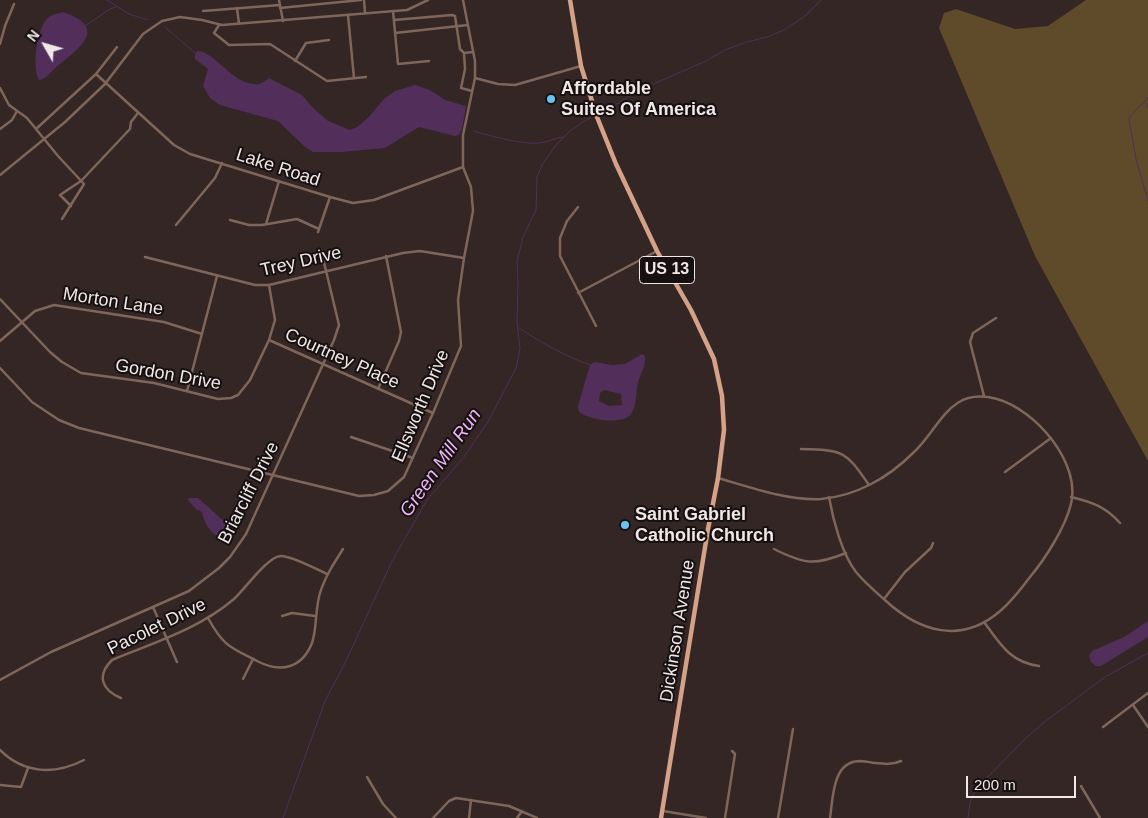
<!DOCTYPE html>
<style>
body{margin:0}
#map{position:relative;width:1148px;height:818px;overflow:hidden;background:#332625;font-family:Arial,sans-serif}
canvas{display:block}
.north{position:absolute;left:20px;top:20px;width:50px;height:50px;-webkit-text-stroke:4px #161010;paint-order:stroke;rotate:308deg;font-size:14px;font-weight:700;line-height:20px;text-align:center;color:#f0e7e7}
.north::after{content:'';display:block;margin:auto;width:18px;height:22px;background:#f0e7e7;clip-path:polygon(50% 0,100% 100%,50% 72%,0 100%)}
.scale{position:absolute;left:966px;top:776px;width:110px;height:22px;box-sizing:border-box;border:2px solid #f0e7e7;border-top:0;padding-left:6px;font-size:15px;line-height:18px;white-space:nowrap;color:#f0e7e7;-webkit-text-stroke:4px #161010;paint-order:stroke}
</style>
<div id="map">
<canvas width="1148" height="818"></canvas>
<div class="north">N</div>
<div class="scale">200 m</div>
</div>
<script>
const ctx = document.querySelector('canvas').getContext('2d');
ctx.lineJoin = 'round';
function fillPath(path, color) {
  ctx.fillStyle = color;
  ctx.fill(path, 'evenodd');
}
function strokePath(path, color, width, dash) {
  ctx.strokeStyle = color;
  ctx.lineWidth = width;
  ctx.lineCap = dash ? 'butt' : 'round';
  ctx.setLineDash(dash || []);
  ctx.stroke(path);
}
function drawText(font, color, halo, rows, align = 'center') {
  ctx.font = font + ' Arial,sans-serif';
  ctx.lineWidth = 4;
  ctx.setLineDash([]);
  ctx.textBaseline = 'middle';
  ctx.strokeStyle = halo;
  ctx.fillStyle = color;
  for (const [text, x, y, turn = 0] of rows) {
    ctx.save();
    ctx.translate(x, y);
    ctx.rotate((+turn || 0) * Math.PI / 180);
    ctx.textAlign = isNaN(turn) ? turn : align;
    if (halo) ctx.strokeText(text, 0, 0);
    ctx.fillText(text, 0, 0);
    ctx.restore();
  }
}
const green = new Path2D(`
 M1086,0H1148V461L1035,256L939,28L944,13L956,9L1015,29L1048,26Z`);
const water = new Path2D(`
 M63,12C106,27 84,45 60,64C54,68 46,80 39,80C32,67 36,29 48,18C52,14 57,14 63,12Z
 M198,51C216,52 234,87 259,84C262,83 266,80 269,78L302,95L313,108L328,121L350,130L357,127L368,118L384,99L395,91L415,85L430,90L445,100L466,106L462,129L459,135L455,136L419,127L385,148L341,152H313L304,146L278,121L220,105L210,98L203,86L208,69L195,59V53Z
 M642,354L645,356C646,365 641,373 638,382C636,391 637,408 630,415C621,425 589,420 579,412L578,406L590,365L594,362L613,365L625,364ZM604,390L621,394L622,405L609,406L599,401L600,393Z
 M189,498H198L227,524L228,529L225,534L220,537C210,534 204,522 202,512L196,509L188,500Z
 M1148,621V637L1101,666H1096L1091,662L1089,656L1092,651L1124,637Z`);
const stream = new Path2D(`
 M107,0L129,14L148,20
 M85,26L110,9L116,7
 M165,27L195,53
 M1148,97C1143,104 1131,113 1129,119L1136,159L1148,201
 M1145,102L1148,108
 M598,114L612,107L637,91L706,61L725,50L747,42L767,37L784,30L805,16L821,0
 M474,131C490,136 524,145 540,143C548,142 555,138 563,137
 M519,328C542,343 565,356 590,365
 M283,818L325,701L346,661L392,561L427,500L464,457L489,420L516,368L520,349L517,323L518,282L517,262L523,237L536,210L537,177L542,165L556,145L571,130L594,115
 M968,818L970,803L974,793L981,784L1026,738L1047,720L1105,677L1148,653`);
const minor = new Path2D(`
 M279,0L283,21
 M364,0L365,13
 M237,8L239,24
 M280,8L361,0
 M203,11L280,5
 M393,11L398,64L429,61
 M348,15L354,78
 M394,20L452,15L455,16L460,49L464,53
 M219,25L214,33L229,45L270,44L327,81L366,77
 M395,33L468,25
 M0,44L5,26L14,4
 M295,61L306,43L329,40
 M96,74L174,145L190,154L330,197L353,203L374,200L463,167
 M475,78L498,84L515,85L581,66
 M0,88L9,105L27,118L58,156L84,184L62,219
 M472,91L461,88L465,69L464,53L473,52
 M0,129L12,120L17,111
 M36,129L96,74L117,47
 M0,175L65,122L105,84L143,34L162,21L180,17L202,20L222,25L407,10L428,0
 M71,206L60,195L81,181L130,129L131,122L138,113
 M578,207L567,221L560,238V256L596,326
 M230,220L249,225H262L297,219L319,229
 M266,224L279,181
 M176,225L215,178L222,163
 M318,232L330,197
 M145,257L255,285H269L403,253L420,251L464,258
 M578,293L657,251
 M0,299L50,352L62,362L81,373L154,383L218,399L231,398L238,395L250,380L269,340L275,320L269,285
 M269,340L433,413
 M0,341L35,311L54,305L164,322L202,334
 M0,368L32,402L59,420L79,428L359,496L374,495L388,491L404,477L433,413L461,346L458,300L464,258L473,211L471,187L463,167V135L475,78V61L463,0
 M378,389L399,341L401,332L386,256
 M187,391L217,276
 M984,396L970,342L973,333L996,318
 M351,437L413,458
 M801,449C843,450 845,450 869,485
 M1005,472L1051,438
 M718,478C749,487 788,501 821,499C856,496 888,478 913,453C941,427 949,386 997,399C1036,410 1081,463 1071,504C1065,528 1045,559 1030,577C1021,589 1011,602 999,612C961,644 920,632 886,601C876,592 865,583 856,572C842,554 833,520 829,497
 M1071,497C1092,502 1106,507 1120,523
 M774,549C804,564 814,566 846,553
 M884,599L905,572L931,548L933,543
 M153,607L177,662
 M282,616L292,613L315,616
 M208,618C224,647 230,647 259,662C281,673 302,668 312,643C317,629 315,609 320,593C325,577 334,563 343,549
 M984,622C1000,644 1010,662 1039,666
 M243,679L253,659
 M0,680L51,652L189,591L219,568L230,557L246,534L334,340L339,325L321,250
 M121,698C102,690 96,676 112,660C153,643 199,629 234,599C245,589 268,556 281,556C292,556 316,569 327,574
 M1133,705L1148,727
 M1103,727L1148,693
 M0,750C24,774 55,775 84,760
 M367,777L383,804L396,818
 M0,785L21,787L28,768
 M1081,786L1100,818
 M663,811L706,818
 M433,818L449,801L456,798L509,806L537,818
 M469,818L471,800
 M517,818L522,811
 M725,818L735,754L732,751
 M778,818L793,729
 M830,818C833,799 832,762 859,761C864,761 869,762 874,763C884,764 892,765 901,761`);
const primary = new Path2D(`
 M570,0L581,66L597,117L616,164L657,251L691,310L714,359L722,396L724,430L718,478L708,529L661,818`);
const markers = [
 [551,99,5,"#69c3f1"],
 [625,525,5,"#69c3f1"]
];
const shields = [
 [667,270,55]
];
const shieldNames = [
 ["US 13",667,270]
];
const poiNames = [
 ["Affordable",561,89],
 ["Suites Of America",561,110],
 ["Saint Gabriel",635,515],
 ["Catholic Church",635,536]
];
const streetNames = [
 ["Lake Road",278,168,18],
 ["Trey Drive",301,262,-13],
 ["Morton Lane",113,302,9],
 ["Courtney Place",342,359,24],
 ["Gordon Drive",168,375,10],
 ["Ellsworth Drive",421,406,-67],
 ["Briarcliff Drive",249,493,-63],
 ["Pacolet Drive",157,627,-26],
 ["Dickinson Avenue",678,631,-81]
];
const waterNames = [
 ["Green Mill Run",441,463,-55]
];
fillPath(green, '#5f4a2a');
fillPath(water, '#522f5a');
strokePath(stream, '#522f5a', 1);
strokePath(minor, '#7f665a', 2.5);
strokePath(primary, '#d5a288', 4.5);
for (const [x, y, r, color] of markers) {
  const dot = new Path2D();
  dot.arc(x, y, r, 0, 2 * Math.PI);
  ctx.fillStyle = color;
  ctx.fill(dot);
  strokePath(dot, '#161010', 2);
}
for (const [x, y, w] of shields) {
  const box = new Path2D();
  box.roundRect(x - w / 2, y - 13.5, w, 27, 4);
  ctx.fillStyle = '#161010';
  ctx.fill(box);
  strokePath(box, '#f0e7e7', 1);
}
drawText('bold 16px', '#f0e7e7', null, shieldNames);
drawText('bold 18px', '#f0e7e7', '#161010', poiNames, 'left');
drawText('18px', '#f0e7e7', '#161010', streetNames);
drawText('italic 19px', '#edb4f9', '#161010', waterNames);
</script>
